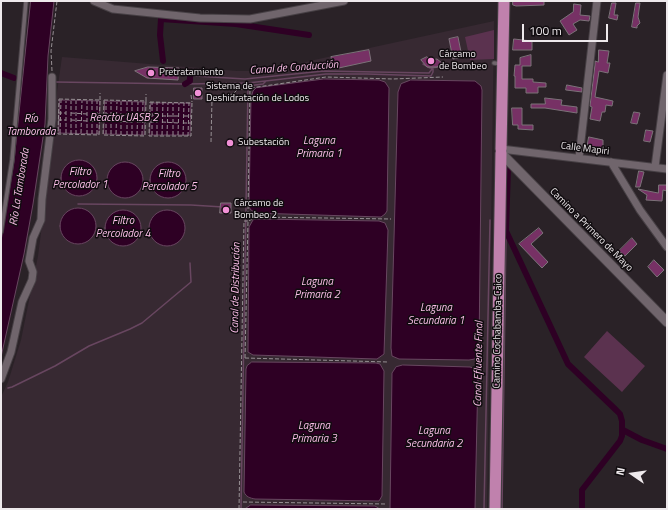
<!DOCTYPE html>
<meta charset="utf-8">
<style>
body{margin:0}
#map{position:relative;width:668px;height:510px;overflow:hidden;background:#2a2227;font-family:"Titillium Web",sans-serif}
canvas{display:block}
.frame{position:absolute;inset:0;border:2px solid #eee9ec;pointer-events:none}
.north{position:absolute;left:612px;top:454px;width:40px;height:40px;-webkit-text-stroke:3px #100c0f;paint-order:stroke;rotate:283deg;font-size:11px;font-weight:700;line-height:16px;text-align:center;color:#eee9ec}
.north::after{content:'';display:block;margin:auto;width:14px;height:18px;background:#eee9ec;clip-path:polygon(50% 0,100% 100%,50% 72%,0 100%)}
.scale{position:absolute;left:522px;top:24px;width:86px;height:18px;box-sizing:border-box;border:2px solid #eee9ec;border-top:0;padding-left:5px;font-size:12px;line-height:14px;white-space:nowrap;color:#eee9ec;-webkit-text-stroke:3px #100c0f;paint-order:stroke}
</style>
<div id="map">
<canvas width="668" height="510"></canvas>
<div class="frame"></div>
<div class="north">N</div>
<div class="scale">100 m</div>
</div>
<script>
const ctx = document.querySelector('canvas').getContext('2d');
ctx.lineJoin = 'round';
function fillPath(path, color) {
  ctx.fillStyle = color;
  ctx.fill(path, 'evenodd');
}
function strokePath(path, color, width, dash) {
  ctx.strokeStyle = color;
  ctx.lineWidth = width;
  ctx.lineCap = dash ? 'butt' : 'round';
  ctx.setLineDash(dash || []);
  ctx.stroke(path);
}
function drawText(font, color, halo, rows, align = 'center') {
  ctx.font = font + ' "Titillium Web",sans-serif';
  ctx.lineWidth = 3;
  ctx.setLineDash([]);
  ctx.textBaseline = 'middle';
  ctx.strokeStyle = halo;
  ctx.fillStyle = color;
  for (const [text, x, y, turn = 0] of rows) {
    ctx.save();
    ctx.translate(x, y);
    ctx.rotate((+turn || 0) * Math.PI / 180);
    ctx.textAlign = isNaN(turn) ? turn : align;
    if (halo) ctx.strokeText(text, 0, 0);
    ctx.fillText(text, 0, 0);
    ctx.restore();
  }
}
const built = new Path2D(`
 M494,21L487,509H1V397L8,382L21,340L38,256L53,140L56,99L62,57L237,71H263L282,68L314,60Z`);
const green = new Path2D(`
 M494,30V59L470,60L465,37Z
 M607,331L645,366L622,392L584,357Z`);
const water = new Path2D(`
 M31,1H54L48,56L45,124L33,204L24,254L1,357V241L14,161Z
 M324,79L379,80L385,82L389,88L387,211L385,214L381,217L255,213L250,209L249,205L251,98L253,91L256,88Z
 M411,80L475,81L481,86L482,90L479,350L475,359L469,360L399,359L392,356L391,348L398,92L401,84Z
 M60,100L100,101L99,134L59,133Z
 M105,101L145,102L144,135L104,134Z
 M151,103H191L190,135H150Z
 M61 178a18 18 0 1 1 36 0a18 18 0 1 1-36 0Z
 M150 180a18 18 0 1 1 36 0a18 18 0 1 1-36 0Z
 M107 180a18 18 0 1 1 36 0a18 18 0 1 1-36 0Z
 M60 226a18 18 0 1 1 36 0a18 18 0 1 1-36 0Z
 M105 228a18 18 0 1 1 36 0a18 18 0 1 1-36 0Z
 M149 228a18 18 0 1 1 36 0a18 18 0 1 1-36 0Z
 M257,219L379,221L385,223L388,230L384,354L377,359L253,355L248,352L249,227L253,220Z
 M252,362L376,363L380,364L384,371L382,496L379,501L255,499C250,498 246,497 244,492L246,369L247,366Z
 M403,365L470,367L473,368L478,374L475,509H390L392,373L396,367Z
 M251,505L375,506L380,509H245Z`);
const stream = new Path2D(`
 M423,64L430,68L439,67
 M179,75L245,79L324,71L429,73L432,69
 M55,82L185,84L248,83L326,74H367L431,76L433,72V69
 M78,204L191,205L223,207
 M8,388L12,387L55,366L89,346L130,329L142,323L191,282L190,263
 M241,509L248,86L263,84L266,81
 M484,509L490,220
 M502,509L506,231`);
const canal = new Path2D(`
 M163,61L160,35L161,19L236,24L309,35
 M1,73L14,78
 M185,84L190,81V76
 M508,167L506,231L568,364L615,409L620,414L622,421V436L620,441L582,490V509
 M623,430L642,440L667,449`);
const building = new Path2D(`
 M513,1H544V5L516,6L513,5Z
 M612,3H616L614,15H618L617,20L609,18Z
 M636,3H640L638,17L640,23L637,26V28L632,27Z
 M574,4L581,5L580,15L590,16L589,21L580,20L573,24L577,30L569,35L560,21L573,12Z
 M458,37L462,57L453,59L449,39Z
 M514,39L532,41V50H513Z
 M369,50L371,61L334,69L331,57Z
 M599,50L609,51L607,63H610L608,73L599,71L595,97L613,101L612,106L606,105L605,112H602L600,121L590,119L592,107L590,106L595,65V61L598,62Z
 M531,55V66H522V79H533V82L546,83V87H538V93H526V88H515V76H514L515,65H520V58Z
 M427,57L431,60L437,59L442,63L437,67H427L421,60Z
 M148,67L179,68L178,80L147,78L135,71Z
 M567,85L582,88V92L566,90Z
 M194,88H202V99H194Z
 M545,98L562,100L561,105L577,107V113L545,108H531V104H545Z
 M512,108H522V125H533V130L518,129V125H513Z
 M634,112L640,113L637,124L631,123Z
 M646,130L653,131L650,142L644,141Z
 M589,137L603,140V152L587,149Z
 M639,171L644,172L640,187H636Z
 M659,185H667V191L663,190L662,201L646,200L647,195L638,189L658,193Z
 M221,203H231V213H220Z
 M539,228L543,233L531,244L548,262L542,268L519,244Z
 M632,238L637,244L625,256L619,251Z
 M654,260L664,270L657,277L648,267Z`);
const path = new Path2D(`
 M52,71L51,51L57,1
 M191,95L192,102
 M59,99L100,100L99,135L58,134Z
 M100,100V93
 M104,100L146,101L145,136L103,135Z
 M146,101V94
 M150,102L192,103L191,136H149Z
 M60,133L61,100
 M66,133V101
 M81,133L82,101
 M71,134V101
 M76,134V101
 M87,134V101
 M92,134V101
 M97,134V101
 M106,134V102
 M111,134V102
 M116,134L117,102
 M121,135V102
 M127,135V102
 M132,135V102
 M137,135L138,102
 M142,135L143,102
 M152,135V102
 M157,135V102
 M162,135L163,102
 M167,135L168,103
 M173,135V103
 M178,135L179,103
 M183,136L184,103
 M188,136L189,103
 M211,142L212,99L233,94L237,90L326,77L393,79L443,77
 M258,217L391,219
 M245,358L248,221L258,217L248,212L250,88
 M245,358L388,362
 M243,502L386,504
 M239,509L244,221H248`);
const service = new Path2D(`
 M494,63L502,64
 M1,232L12,160L26,1`);
const minor = new Path2D(`
 M94,1L113,9L200,18L250,19L344,1
 M501,149L667,169
 M579,158L597,1
 M611,162L640,210L667,247
 M655,167L667,75
 M1,379L11,352L22,302L32,280L33,272L29,261L33,238L41,220L42,199L52,119V77`);
const secondary = new Path2D(`
 M501,151V153L667,322`);
const primary = new Path2D(`
 M501,149L504,1
 M495,509L501,153`);
const pathBridge = new Path2D(`
 M58,113H66
 M71,113L87,114
 M92,114H100
 M104,114H111
 M116,115H132
 M137,115H145
 M150,115H157
 M162,116H178
 M184,116H191
 M58,120H66
 M71,120L87,121
 M92,121H100
 M104,121H111
 M116,121L132,122
 M137,122H145
 M150,122H157
 M162,122L178,123
 M183,123H191`);
const markers = [
 [431,61,4,"#f291d7"],
 [151,73,4,"#f291d7"],
 [198,93,4,"#f291d7"],
 [230,143,4,"#f291d7"],
 [226,210,4,"#f291d7"]
];
const poiNames = [
 ["Cárcamo",439,55],
 ["de Bombeo",439,67],
 ["Pretratamiento",159,73],
 ["Sistema de",206,87],
 ["Deshidratación de Lodos",206,99],
 ["Subestación",238,143],
 ["Cárcamo de",234,204],
 ["Bombeo 2",234,216]
];
const streetNames = [
 ["Calle Mapiri",585,149,7],
 ["Camino a Primero de Mayo",591,230,45],
 ["Camino Cochabamba-Caico",498,331,-89]
];
const waterNames = [
 ["Canal de Conducción",294,68,-4],
 ["Reactor UASB 2",124,118],
 ["Río",31,119],
 ["Tamborada",31,132],
 ["Laguna",319,141],
 ["Primaria 1",319,154],
 ["Filtro",80,172],
 ["Percolador 1",80,185],
 ["Filtro",169,174],
 ["Percolador 5",169,187],
 ["Río La Tamborada",20,187,-81],
 ["Filtro",123,221],
 ["Percolador 4",123,234],
 ["Laguna",317,282],
 ["Primaria 2",317,295],
 ["Canal de Distribución",236,288,-89],
 ["Laguna",436,308],
 ["Secundaria 1",436,321],
 ["Canal Efluente Final",479,364,-89],
 ["Laguna",314,426],
 ["Primaria 3",314,439],
 ["Laguna",434,431],
 ["Secundaria 2",434,444]
];
fillPath(built, '#372932');
fillPath(green, '#5b324f');
fillPath(water, '#2e0024');
strokePath(water, '#684660', 1);
strokePath(stream, '#684660', 1.5);
strokePath(canal, '#2e0024', 6);
fillPath(building, '#773165');
strokePath(building, '#7c7279', 1);
strokePath(service, '#474045', 5.5);
strokePath(minor, '#474045', 9);
strokePath(secondary, '#474045', 11);
strokePath(primary, '#474045', 13);
strokePath(path, '#968f93', 1, [4, 2]);
strokePath(service, '#70656c', 3.5);
strokePath(minor, '#70656c', 7);
strokePath(secondary, '#70656c', 9);
strokePath(primary, '#c081ad', 11);
strokePath(pathBridge, '#968f93', 1, [4, 2]);
for (const [x, y, r, color] of markers) {
  const dot = new Path2D();
  dot.arc(x, y, r, 0, 2 * Math.PI);
  ctx.fillStyle = color;
  ctx.fill(dot);
  strokePath(dot, '#100c0f', 1.5);
}
drawText('10px', '#eee9ec', '#100c0f', poiNames, 'left');
drawText('10px', '#eee9ec', '#100c0f', streetNames);
drawText('italic 11px', '#fcbfe9', '#100c0f', waterNames);
</script>
